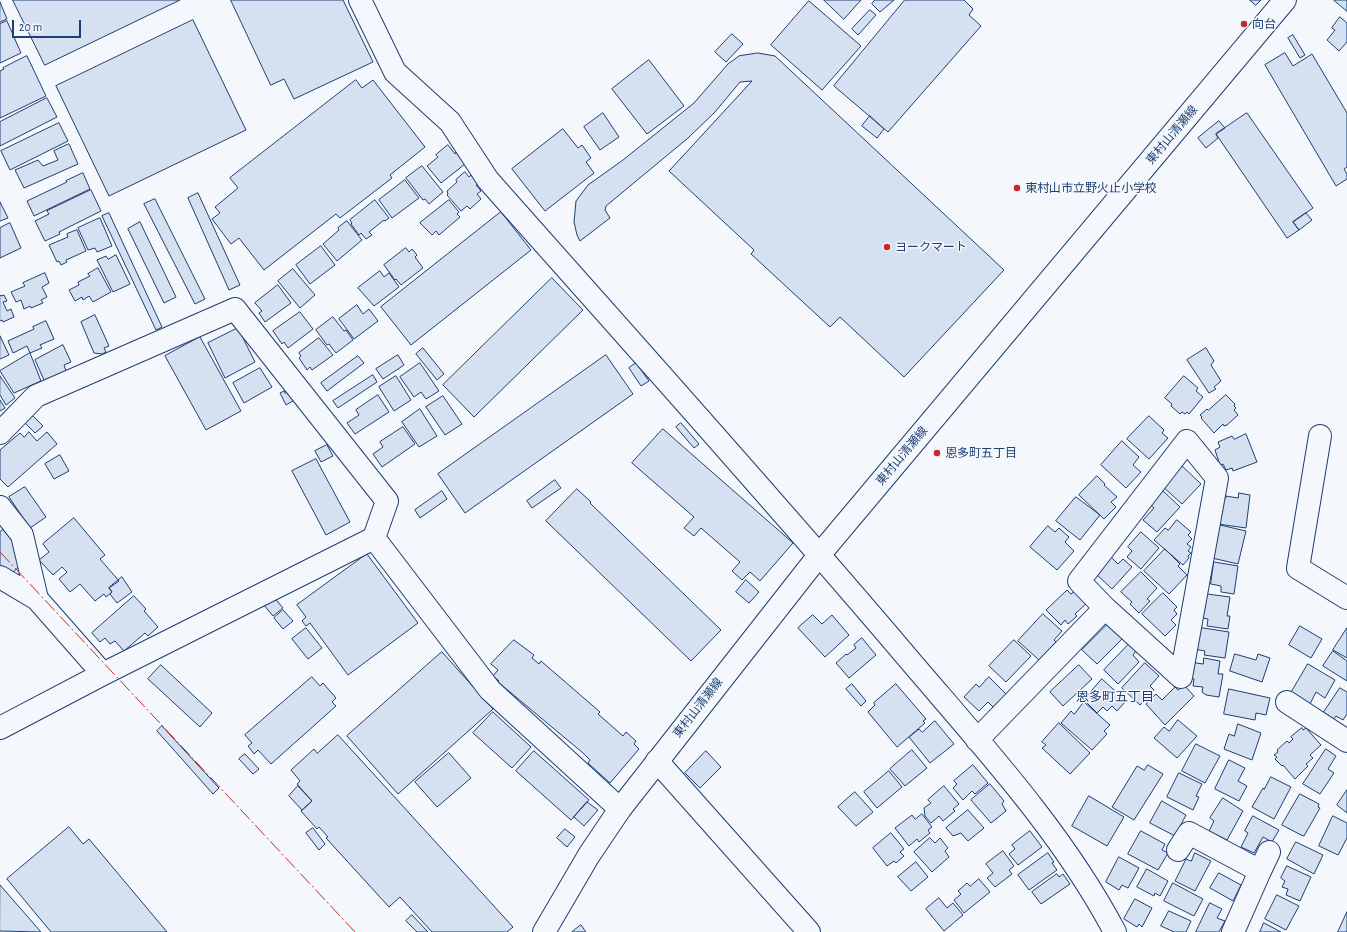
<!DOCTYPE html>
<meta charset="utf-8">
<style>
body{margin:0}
#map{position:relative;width:1347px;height:932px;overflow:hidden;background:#f4f7fb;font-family:"Alegreya Sans",sans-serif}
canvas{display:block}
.scale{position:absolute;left:12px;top:20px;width:69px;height:18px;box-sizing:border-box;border:2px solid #1d3f73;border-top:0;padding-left:5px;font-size:12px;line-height:14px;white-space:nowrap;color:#1d3f73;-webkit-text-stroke:3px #f4f7fb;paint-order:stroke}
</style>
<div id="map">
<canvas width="1347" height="932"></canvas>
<div class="scale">20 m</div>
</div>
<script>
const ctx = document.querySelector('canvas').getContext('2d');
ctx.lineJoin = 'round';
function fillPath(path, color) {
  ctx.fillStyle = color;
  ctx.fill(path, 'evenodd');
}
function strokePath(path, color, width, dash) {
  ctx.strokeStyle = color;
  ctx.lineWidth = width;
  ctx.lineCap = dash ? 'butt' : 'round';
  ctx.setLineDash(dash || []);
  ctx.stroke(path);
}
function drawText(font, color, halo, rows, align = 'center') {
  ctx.font = font + ' "Alegreya Sans","Noto Sans JP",sans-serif';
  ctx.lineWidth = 3;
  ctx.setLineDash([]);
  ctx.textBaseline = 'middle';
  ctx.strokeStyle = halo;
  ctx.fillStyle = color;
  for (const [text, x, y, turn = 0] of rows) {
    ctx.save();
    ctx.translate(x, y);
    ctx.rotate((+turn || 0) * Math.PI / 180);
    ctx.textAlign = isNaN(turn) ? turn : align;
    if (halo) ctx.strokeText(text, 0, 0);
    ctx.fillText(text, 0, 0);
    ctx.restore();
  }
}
const building = new Path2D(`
 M13,0H180L45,65Z
 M231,0H343L373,62L294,99L284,79L271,85Z
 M824,0H861L844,19Z
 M875,0H894L880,12L872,4Z
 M905,0H964L973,9L969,15L981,26L888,132L834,86Z
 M1250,0H1261L1256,5Z
 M1334,0H1347V11Z
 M809,1L861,46L822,90L771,45Z
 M0,2L7,19L0,22Z
 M870,10L876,15L858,35L852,29Z
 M1340,17L1347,23V42L1339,51L1327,40L1335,30L1332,28Z
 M193,20L246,130L109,196L56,86Z
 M7,21L21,53L0,63V24Z
 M732,34L743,44L726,62L715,52Z
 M1293,35L1305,55L1300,58L1288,38Z
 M758,53L775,56L1004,270L904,377L840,317L830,327L751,254L754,250L669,171L752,81L740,82L715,112L688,138L606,206L605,210L610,218L580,241L577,235L574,222L576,201L588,185L623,160L694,103L728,64L739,56Z
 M1285,53L1293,66L1312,54L1347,113V167L1344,169L1347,174V179L1336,186L1265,65Z
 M27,56L46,96L0,118V71L4,69L3,68Z
 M649,60L684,106L647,134L612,89Z
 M356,80L362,88L373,80L425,147L390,175L392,178L340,218L336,214L264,270L239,238L231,244L212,219L220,213L215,207L238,188L230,178Z
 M47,98L57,117L0,146V122Z
 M603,113L619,137L600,150L584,127Z
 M1247,113L1313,208L1293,222L1299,230L1287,238L1216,134Z
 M870,116L884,129L877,138L862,126Z
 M1219,121L1225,128L1216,134L1218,138L1206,148L1198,138Z
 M59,123L68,141L10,170L1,151Z
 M563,129L578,148L582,145L591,158L586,162L594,173L545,211L512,169Z
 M69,144L78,164L24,188L15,170L38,160L43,166L58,160L54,151Z
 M448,145L455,154L456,152L465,164L441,183L427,166L438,157L436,155Z
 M422,166L443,192L429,204L425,199L423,200L406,178Z
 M465,172L469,177L471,175L478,184L476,185L481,191L477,194L481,199L470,209L467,206L461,211L447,195L448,194L447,191L457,182L456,180Z
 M83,173L90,189L34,216L27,201L67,182L66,181Z
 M405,180L419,198L392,218L379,200Z
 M91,190L101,211L59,232L60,234L45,241L35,221L49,214L47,211Z
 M198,193L240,285L229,290L188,198Z
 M155,199L205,299L195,304L144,204Z
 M375,200L389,218L385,221L384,220L369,232L372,235L366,239L361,233L359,235L351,224L352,223L350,220Z
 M449,200L459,212L457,214L460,217L439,235L436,231L432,235L420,223Z
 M0,202L8,218L0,221Z
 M501,212L531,250L411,345L381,307Z
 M109,213L162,327L156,330L102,216Z
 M1306,213L1312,220L1299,230L1293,222Z
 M100,218L112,246L97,252L95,248L88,250L78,228Z
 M347,221L362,240L337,261L323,244L339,230L338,228Z
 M140,222L176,297L164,303L128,229Z
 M10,223L21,248L0,258V228Z
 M77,230L86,251L66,260L67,262L61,265L59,261L57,262L49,245L68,237L67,234Z
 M321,246L335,265L310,284L296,265Z
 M406,248L409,252L412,249L417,255L415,257L423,268L401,285L396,279L395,280L384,265Z
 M116,255L130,284L113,292L97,260L106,256L108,259Z
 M98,268L111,292L93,302L89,296L83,300L82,297L75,301L69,290L79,285L78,282L90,276L88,274Z
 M293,269L315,295L300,308L278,281Z
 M380,271L384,277L389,273L399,287L374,306L358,288Z
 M45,273L49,283L42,287L47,297L41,300L43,303L31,308L30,306L24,309L21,300L16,302L11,292L25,286L23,283Z
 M552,278L583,310L474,417L443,385Z
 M278,285L291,303L265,322L259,313L262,311L255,303Z
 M0,295L1,296L4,295L7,301L3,302L7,311L11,309L14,317L3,322L2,320L0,321Z
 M357,305L363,314L369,309L378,321L354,339L339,319Z
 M300,312L313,329L288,348L284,342L282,344L273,331Z
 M95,315L109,346L104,348L106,352L102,354L94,353L81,322Z
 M333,317L344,331L346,330L353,340L336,353L329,344L327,345L316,330Z
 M46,321L54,339L40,345L42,348L30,353L27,346L13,353L8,341L34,329L33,327Z
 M238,328L255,362L225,378L208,343Z
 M0,336L9,355L0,359Z
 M200,337L241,411L206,430L165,356Z
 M319,338L333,355L312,370L310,367L307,370L299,358L301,356L299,353Z
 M63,345L71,362L64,365L66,371L45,382L35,360Z
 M423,348L444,374L437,380L416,354Z
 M1206,348L1214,361L1211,365L1221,381L1214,387L1216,389L1209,393L1187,360Z
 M30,353L41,381L14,393L0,371Z
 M398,355L404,365L383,379L376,369Z
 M606,355L633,394L465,513L438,474Z
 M358,356L364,363L327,391L321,383Z
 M420,363L439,391L426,399L421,392L414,397L400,377Z
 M636,363L649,381L641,386L629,368Z
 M260,368L272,387L244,403L233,383Z
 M373,375L377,382L338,408L333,401Z
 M0,376L15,398L6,405L0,395Z
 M396,376L411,400L394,411L379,387Z
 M1184,376L1198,388L1196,391L1203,397L1189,414L1187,412L1185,414L1182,412L1180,414L1171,406L1172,404L1165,398Z
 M291,390L296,399L286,405L280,393L284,391L285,393Z
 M378,395L389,412L355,434L347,423L359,415L356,410Z
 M1226,395L1235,404L1234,406L1236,408L1234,410L1238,415L1227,425L1224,426L1223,424L1214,433L1201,418L1202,417L1200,415L1207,409L1208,410Z
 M443,396L462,424L445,435L426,407Z
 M0,400L5,408L0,411Z
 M420,409L437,436L419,447L402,422Z
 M32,415L43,426L35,433L24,422Z
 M1149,416L1164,430L1162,433L1168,438L1149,459L1127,439Z
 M681,423L699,444L694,448L676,427Z
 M403,427L415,444L382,467L373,454L383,447L380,442Z
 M663,429L793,543L760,581L750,572L742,580L732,571L740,562L701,528L694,536L684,528L694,517L632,463Z
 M29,432L37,441L47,432L57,444L8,487L0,479V450L20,433L24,437Z
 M1246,434L1257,462L1233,471L1232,468L1226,470L1223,464L1220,465L1215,450L1220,447L1218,442L1232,436L1234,439Z
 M1122,441L1139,457L1133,465L1141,472L1126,488L1101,465Z
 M327,445L333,456L321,462L315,451Z
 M60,455L69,471L54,479L45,464Z
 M316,459L350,522L326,535L292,471Z
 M1181,465L1201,484L1182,504L1162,486Z
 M1097,476L1105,484L1104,485L1117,497L1111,502L1116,507L1104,519L1079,495Z
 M555,480L561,488L532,508L527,501Z
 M25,487L46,517L30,528L9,497Z
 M577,489L591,502L590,503L721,630L691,661L546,521Z
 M1161,489L1180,507L1157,532L1143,520L1154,508L1148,503Z
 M442,491L447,499L420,518L415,510Z
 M1239,493L1250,495L1246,528L1218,524L1221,497L1226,498V496L1238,498Z
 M1076,497L1100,515L1080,540L1056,521Z
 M74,518L105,555L100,559L119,581L109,588L112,592L106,597L104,594L95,601L80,584L70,592L59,579L67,572L62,567L53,575L39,560L49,552L43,544Z
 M1177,520L1191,532L1188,535L1192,539L1187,544L1191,547L1188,551L1191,553L1188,556L1189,558L1183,565L1154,540L1165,528L1168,530Z
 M1220,525L1246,531L1238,564L1212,558Z
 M1048,526L1055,532L1059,528L1069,537L1065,542L1074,551L1057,570L1030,547Z
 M4,529L17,543L21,565L10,575L0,567V532Z
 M1141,532L1159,548L1141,569L1127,557L1132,551L1128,547Z
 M1165,549L1180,564L1178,566L1187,575L1169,594L1144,571Z
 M367,554L418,623L348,675L310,623L306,626L302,621L306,617L297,605Z
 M1109,555L1118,564L1123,559L1132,567L1112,589L1093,571Z
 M1214,562L1238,566L1234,594L1221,592V586L1211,584Z
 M1141,572L1157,588L1147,599L1150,601L1139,613L1130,604L1132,602L1121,592Z
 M122,577L132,592L117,603L110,594L112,592L109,588Z
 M746,580L759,592L749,603L736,592Z
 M1076,589L1088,602L1075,614L1077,616L1068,624L1065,620L1061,625L1046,610L1067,590L1071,594Z
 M1163,593L1177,607L1174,610L1177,614L1171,620L1176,625L1165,636L1142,614Z
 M1207,594L1230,597L1227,616H1230L1228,629L1207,626L1208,619L1203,618Z
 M134,596L146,609L144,611L158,627L148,636L145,633L124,651L115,641L110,644L105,638L100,642L92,633Z
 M273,596L283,608L273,616L263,604Z
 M283,610L293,621L283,629L274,618Z
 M1043,614L1062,631L1054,640L1056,642L1039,660L1018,641Z
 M813,615L822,624L832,615L849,635L825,657L798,628Z
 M1110,622L1125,636L1097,664L1082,650Z
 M1300,626L1322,639L1311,658L1289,645Z
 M1197,627L1229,632L1225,658L1204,655L1205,651L1194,649Z
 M306,628L322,648L308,659L292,639Z
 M1347,628V658L1333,650Z
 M862,638L876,655L849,678L836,663L846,654L847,655L856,648L854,645Z
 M514,640L534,655L532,658L539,664L541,661L600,712L598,714L623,736L626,732L636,741L634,744L639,749L610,783L588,763L590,760L583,753L498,682L499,681L493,676L498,670L491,664Z
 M1014,640L1031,656L1006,682L989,666Z
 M1129,644L1136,651L1133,655L1139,662L1118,684L1104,670Z
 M1333,651L1347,661V681L1323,666Z
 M442,652L493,709L398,794L347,736Z
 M1235,654L1256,660L1258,654L1270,658L1262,682L1230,671Z
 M1204,658L1220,661L1218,674H1223L1219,697L1206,695L1202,692L1203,687L1193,686L1194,679L1188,678L1190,662L1203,664Z
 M1145,663L1159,676L1150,686L1154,690L1140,705L1122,688Z
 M1308,664L1335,680L1325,698L1316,692L1310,704L1291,693Z
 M161,665L212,713L200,727L148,679Z
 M1079,665L1092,679L1063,706L1050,692Z
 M312,677L320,686L323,683L336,698L332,702L336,706L271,764L258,750L254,754L248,746L252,743L245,735Z
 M989,677L1006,694L993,707L988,702L979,711L964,697L976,684L979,687Z
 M1102,679L1126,701L1117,711L1112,706L1107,711L1103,707L1097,713L1084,700Z
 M852,684L866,701L861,706L846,689Z
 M896,684L926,719L923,721L925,723L897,747L868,712L875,705L874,703Z
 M1184,685L1194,696L1165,725L1146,704L1156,694L1162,700L1175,687L1178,690Z
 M1340,688L1347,692V714L1343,720L1336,716L1332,721L1322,715Z
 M1229,689L1270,698L1266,715L1256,713L1255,720L1224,714Z
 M1084,702L1110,725L1104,731L1107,734L1092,750L1061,723L1071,711L1074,714Z
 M493,712L531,747L512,768L473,733Z
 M1178,720L1197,736L1177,758L1154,738L1164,727L1169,731Z
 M935,721L954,744L930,763L909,737L919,729L922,732Z
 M1059,723L1090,753L1070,774L1042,748L1046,745L1042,742Z
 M1238,724L1261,733L1252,760L1224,749L1229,734L1234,736Z
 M162,726L219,788L213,794L157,731Z
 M1302,728L1303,730L1306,728L1321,745L1310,755L1313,758L1306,764L1308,766L1295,779L1283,765L1282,766L1275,759L1277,757L1274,755L1278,752L1277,750L1287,741L1289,743L1293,739L1291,737Z
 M338,735L513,927L507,932H432L400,897L389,907L326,838L328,837L319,827L317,829L301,811L312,801L297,784L300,781L291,770L314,749L317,753Z
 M1196,744L1220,756L1205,783L1182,771Z
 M1326,749L1336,756L1328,769L1334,773L1320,794L1303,784Z
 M912,750L927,768L905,786L890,769Z
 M534,751L589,800L571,820L516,771Z
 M706,751L721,767L700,788L685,773Z
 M449,753L471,778L437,807L415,782Z
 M245,754L259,769L253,774L239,759Z
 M1229,760L1245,768L1238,781L1247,786L1239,801L1215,789Z
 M973,765L988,783L975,794L972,791L963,800L953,788L957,784L954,781Z
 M1148,765L1163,774L1134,820L1112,807L1137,766L1144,770Z
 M889,771L902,787L877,808L864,792Z
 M1179,773L1202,784L1196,796L1199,797L1193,810L1167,797Z
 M1271,777L1291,787L1274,819L1252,807L1263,788L1264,789Z
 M990,784L1004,801L1002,804L1006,811L991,823L971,800Z
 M298,786L312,801L302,810L289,796Z
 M944,786L959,804L953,809L955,811L943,821L939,816L931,823L925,816L924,808L931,803L928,800Z
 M1347,790V813L1337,805Z
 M855,792L873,812L856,826L838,807Z
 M1300,794L1319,804L1318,807L1320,808L1304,836L1301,835L1282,825Z
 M1089,796L1124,817L1107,846L1072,826Z
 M1223,798L1243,811L1227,840L1209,831L1214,821L1210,818Z
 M1162,801L1186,815L1175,836L1150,823Z
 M587,802L598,810L584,826L574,817Z
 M968,810L984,828L968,841L961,833L953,836L946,828Z
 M922,814L932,827L928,830L930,833L919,842L917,839L909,846L895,828L912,815L915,819Z
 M1253,816L1279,830L1272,842L1263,837L1254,853L1241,847L1248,833L1245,831Z
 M1333,816L1347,823V838L1338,855L1319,846Z
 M69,827L83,844L89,839L167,932H51L7,879Z
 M313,828L325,844L319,850L306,833Z
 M565,829L575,837L567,847L557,838Z
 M1030,831L1042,847L1018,865L1009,854L1015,849L1012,845Z
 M1141,831L1165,844L1162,850L1168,853L1158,870L1128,854Z
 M891,833L904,849L900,852L904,856L896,863L894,861L887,866L873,848Z
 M930,838L935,843L940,838L948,848L945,851L949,857L932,872L914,852Z
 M1296,842L1323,855L1314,874L1287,859Z
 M1003,851L1014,866L1009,870L1012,874L995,887L987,878L993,873L986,864Z
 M1048,853L1054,862L1052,863L1057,870L1029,890L1018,875Z
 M1195,853L1211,861L1195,891L1175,881L1186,859L1191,861Z
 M1119,857L1139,868L1128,888L1122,885L1119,890L1106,882Z
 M916,862L928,877L911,891L898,877Z
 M1287,866L1311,877L1300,901L1286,895L1288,889L1282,887L1285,881L1281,878Z
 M1147,869L1168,881L1160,896L1155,893L1154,896L1137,887Z
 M1219,873L1241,885L1233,901L1210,888Z
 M1057,874L1059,877L1063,874L1070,884L1041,904L1032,892Z
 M979,879L990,892L964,913L954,900L961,894L958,891L967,883L970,886Z
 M1173,883L1203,899L1194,916L1164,901Z
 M0,885L41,932L0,931Z
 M1277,895L1299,906L1286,930L1265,919Z
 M939,898L947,908L953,903L963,915L944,931L926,909Z
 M1135,899L1152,908L1142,927L1139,924L1137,927L1124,919Z
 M1210,903L1222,909L1217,918L1225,921L1219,932H1196Z
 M1169,911L1191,921L1186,932H1174L1161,926Z
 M1347,912V932H1338Z
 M412,915L428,932H417L406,921Z
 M1264,923L1281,932H1260Z
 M581,925L586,932H572Z`);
const minor = new Path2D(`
 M360,0L395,72L450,122L488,180C626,336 766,491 901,650C977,740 1060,828 1115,932
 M0,433L36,396L235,309L387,501L374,538
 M1320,436L1298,568L1347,598
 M0,507L22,535L37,599L103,674
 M0,577L37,599
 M1287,702L1347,741
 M0,728L103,674L374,538L490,690L620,809
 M977,740L1105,608L1079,581L1187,441L1217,478L1181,677L1105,608
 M657,761L809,932
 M1178,850L1189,833L1260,871L1233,932
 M1260,871L1269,852`);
const major = new Path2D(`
 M544,932L589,855L620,809L820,554L1285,0`);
const power = new Path2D(`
 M0,552L355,932`);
const markers = [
 [1244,24,4,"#c62828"],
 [1017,188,4,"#c62828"],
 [887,247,4,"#c62828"],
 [937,453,4,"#c62828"]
];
const poiNames = [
 ["向台",1252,24],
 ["東村山市立野火止小学校",1025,188],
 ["ヨークマート",895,247],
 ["恩多町五丁目",945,453]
];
const streetNames = [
 ["東村山清瀬線",1172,135,-50],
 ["東村山清瀬線",902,456,-50],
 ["東村山清瀬線",698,708,-52]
];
const neighbourhoodNames = [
 ["恩多町五丁目",1115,697]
];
fillPath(building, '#d5e0f0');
strokePath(building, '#1d3f73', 1);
strokePath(minor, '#1d3f73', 24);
strokePath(major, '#1d3f73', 24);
strokePath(minor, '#f4f7fb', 22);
strokePath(major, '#f4f7fb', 22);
strokePath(power, '#c62828', 1, [14, 3, 2, 3]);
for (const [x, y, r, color] of markers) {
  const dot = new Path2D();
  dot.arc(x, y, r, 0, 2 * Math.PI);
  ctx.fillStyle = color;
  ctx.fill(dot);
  strokePath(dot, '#f4f7fb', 1.5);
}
drawText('12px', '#1d3f73', '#f4f7fb', poiNames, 'left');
drawText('12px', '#1d3f73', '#f4f7fb', streetNames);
drawText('13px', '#1d3f73', '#f4f7fb', neighbourhoodNames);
</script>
